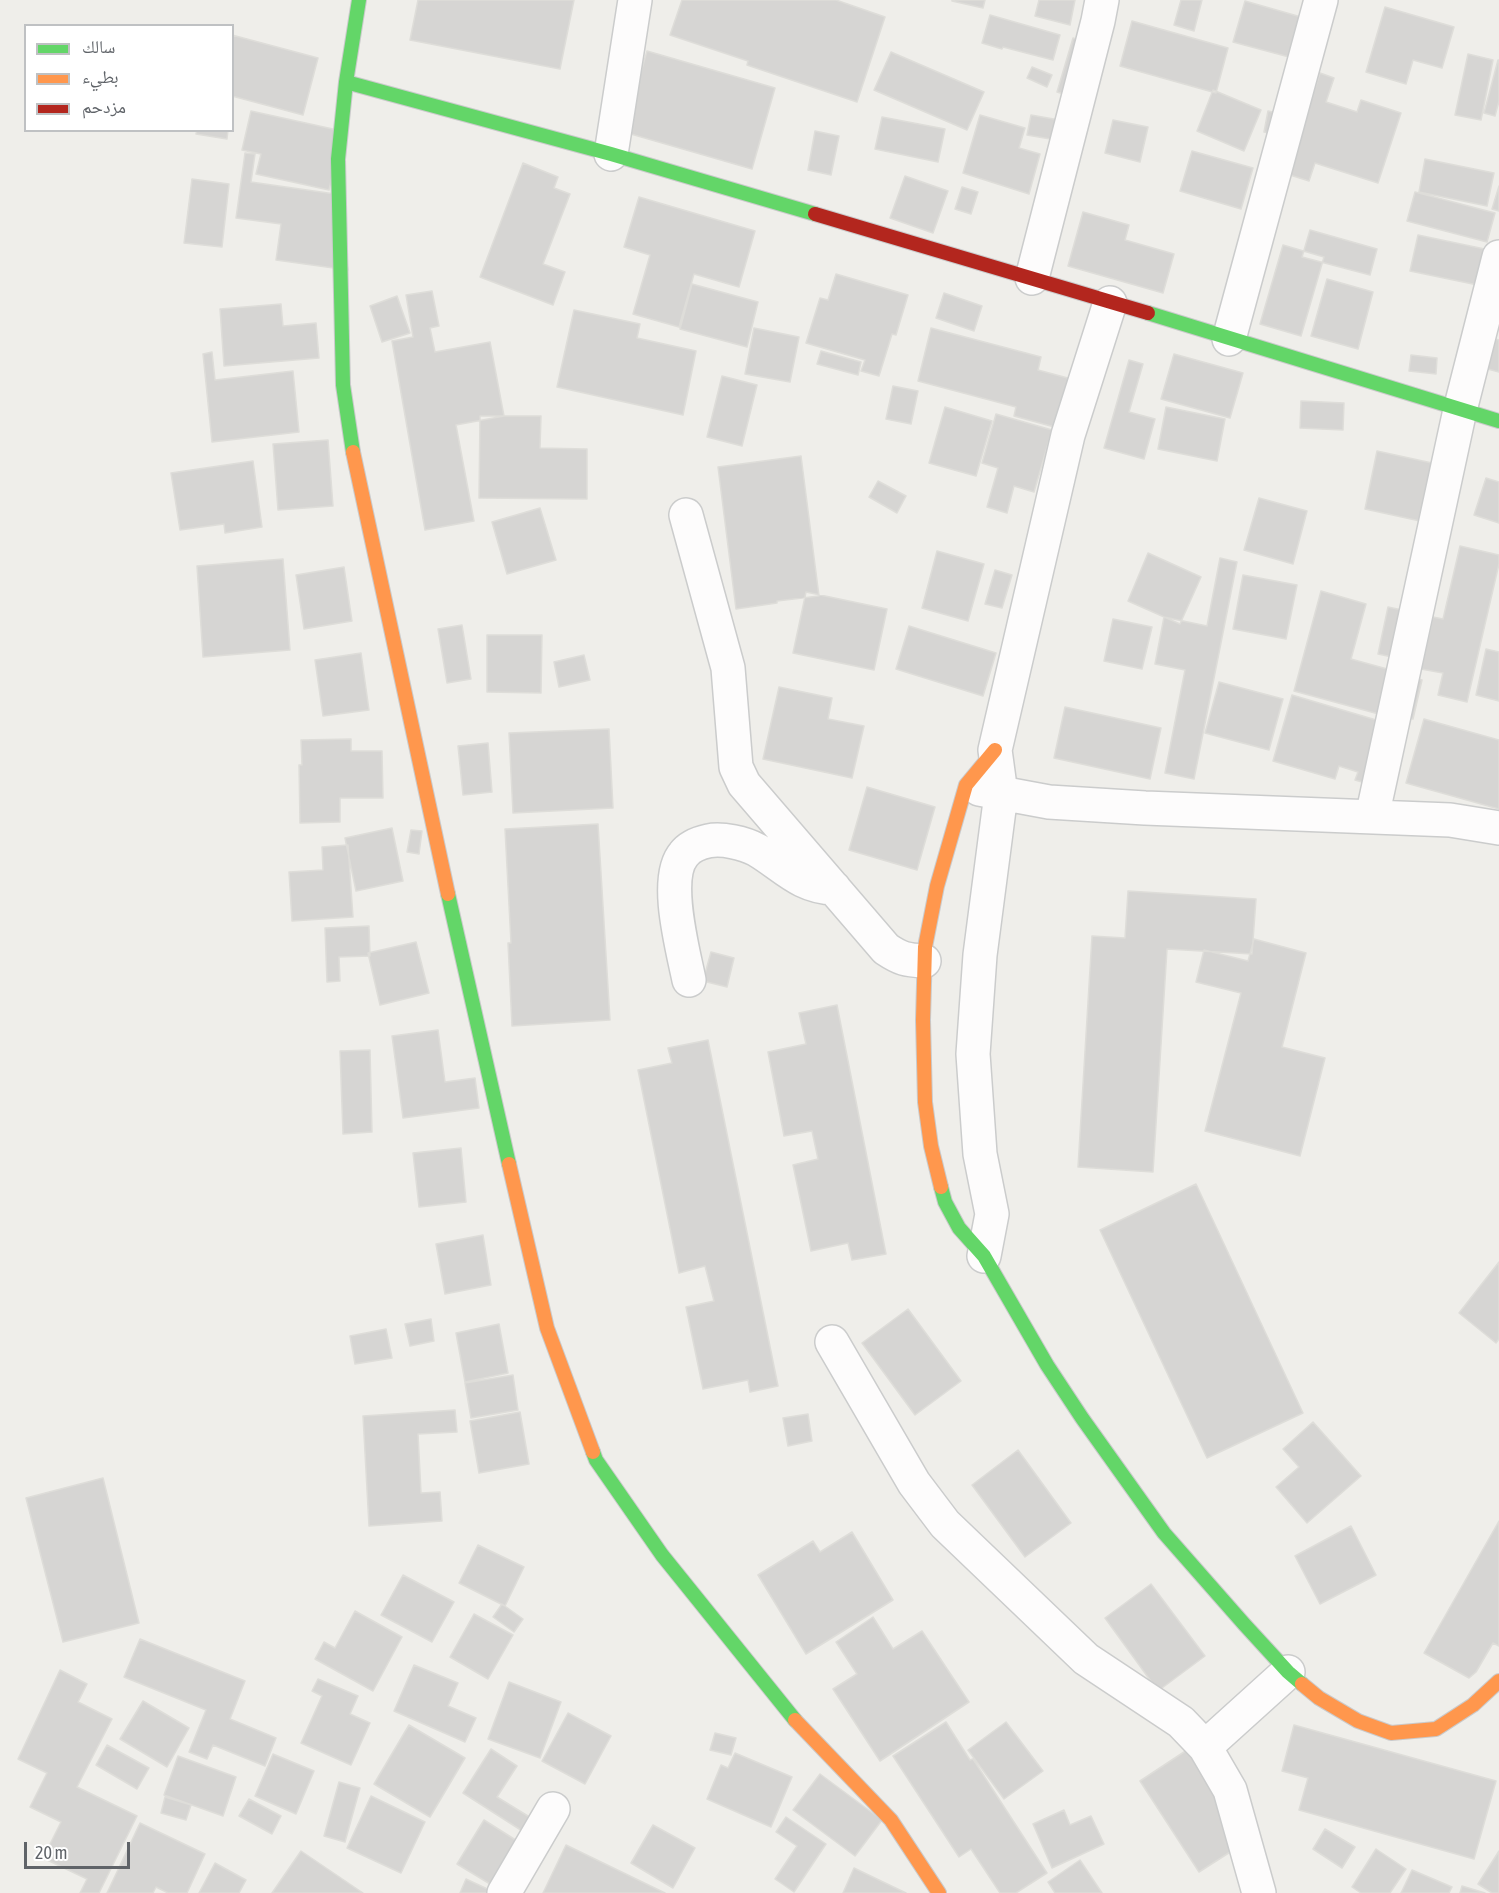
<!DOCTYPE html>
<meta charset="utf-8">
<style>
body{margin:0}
#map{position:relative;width:1499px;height:1893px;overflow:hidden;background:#efeeea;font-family:"Asap Condensed","Noto Naskh Arabic",sans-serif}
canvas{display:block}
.legend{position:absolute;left:24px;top:24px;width:210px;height:108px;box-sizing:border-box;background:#fff;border:2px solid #bfc1c3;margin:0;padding:8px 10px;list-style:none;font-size:18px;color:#5f6368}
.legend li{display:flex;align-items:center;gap:12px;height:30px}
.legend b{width:30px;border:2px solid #bfc1c3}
.scale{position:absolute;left:24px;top:1842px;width:106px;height:27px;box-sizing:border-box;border:3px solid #5f6368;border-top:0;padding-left:8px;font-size:18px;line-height:21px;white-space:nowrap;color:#5f6368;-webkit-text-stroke:4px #fff;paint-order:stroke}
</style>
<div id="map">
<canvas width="1499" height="1893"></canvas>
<ul class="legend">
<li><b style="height:8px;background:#63d668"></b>سالك</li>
<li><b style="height:8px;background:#ff974d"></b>بطيء</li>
<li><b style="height:8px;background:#b3261e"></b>مزدحم</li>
</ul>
<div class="scale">20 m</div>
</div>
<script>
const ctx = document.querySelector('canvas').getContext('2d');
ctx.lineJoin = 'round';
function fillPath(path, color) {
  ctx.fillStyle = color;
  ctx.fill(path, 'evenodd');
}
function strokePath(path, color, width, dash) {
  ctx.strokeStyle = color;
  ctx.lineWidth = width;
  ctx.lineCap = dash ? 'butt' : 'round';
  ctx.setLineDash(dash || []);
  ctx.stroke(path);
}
const building = new Path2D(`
 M418,0H574L560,69L410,40Z
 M682,0H836L885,17L857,102L747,65L748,61L670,35Z
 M952,0H985L983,8L952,1Z
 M1039,0H1075L1070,25L1035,16Z
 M1181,0H1202L1194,31L1174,25Z
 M1245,1L1315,21L1304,61L1233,42Z
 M1385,7L1454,27L1442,68L1413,60L1406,84L1366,72Z
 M990,15L1060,35L1053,60L1003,47L1002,49L982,43Z
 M1132,21L1228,48L1216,93L1120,66Z
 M232,35L318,58L303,115L232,96Z
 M1073,38L1093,44L1077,98L1057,92Z
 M647,51L775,88L752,169L624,132Z
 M891,52L984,92L967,130L874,90Z
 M1468,54L1493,60L1481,120L1455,115Z
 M1498,60H1499V101L1495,116L1484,113Z
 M1032,67L1052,75L1047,87L1027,78Z
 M1320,73L1334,78L1326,102L1357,112L1361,100L1401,113L1378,183L1315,163L1309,181L1287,174Z
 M1213,90L1261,110L1244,151L1197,131Z
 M251,111L342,131L329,190L256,174L261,154L242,150Z
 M1268,111L1287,115L1282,136L1264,132Z
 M980,115L1025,128L1019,148L1040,154L1029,194L963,173Z
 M1031,115L1065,121L1062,141L1027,135Z
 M882,117L945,129L938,162L875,149Z
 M1113,120L1148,127L1140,162L1105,153Z
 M197,130H228L227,139L196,134Z
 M815,131L839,136L831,175L808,170Z
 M1192,151L1253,168L1241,209L1180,191Z
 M245,153L255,154L251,182L335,194L348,270L276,260L281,224L236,218Z
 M1425,159L1494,173L1487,206L1419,192Z
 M523,163L558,177L554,188L570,194L543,264L565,272L553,305L480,277Z
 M905,176L948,191L933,233L890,218Z
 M192,179L229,184L222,247L184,243Z
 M1499,186V211L1492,209Z
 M962,187L978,192L971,214L955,209Z
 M1415,192L1495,213L1487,242L1407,221Z
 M639,197L755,231L739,287L694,274L679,327L633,314L650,255L624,247Z
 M1083,212L1129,225L1125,240L1174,254L1163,293L1068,266Z
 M1310,230L1377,249L1370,275L1302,257Z
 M1418,235L1499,252L1492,288L1410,271Z
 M1283,245L1324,257L1301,336L1260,324Z
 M836,274L908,295L896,335L892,334L879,376L861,371L865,360L806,343L820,298L828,300Z
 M1327,279L1373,292L1358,349L1311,336Z
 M692,284L758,302L747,347L680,329Z
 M432,291L439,326L430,328L435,352L490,342L504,416L456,425L474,521L425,530L392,341L413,337L406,295Z
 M944,293L982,306L974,331L936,318Z
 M397,296L410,333L382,342L370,306Z
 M281,304L283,326L316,323L319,358L224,366L220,309Z
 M574,310L640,324L637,338L696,351L683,415L557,387Z
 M754,328L799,337L790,382L745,374Z
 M931,328L1041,357L1038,370L1090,384L1058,428L1014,416L1016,407L918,381Z
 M1491,338L1499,340V372L1484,368Z
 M821,351L861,362L858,375L817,364Z
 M212,352L215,380L293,371L299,432L212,442L203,354Z
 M1174,354L1243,373L1230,418L1161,399Z
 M1411,355L1437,358L1436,374L1409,371Z
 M1129,360L1143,364L1129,412L1155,419L1144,459L1104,448Z
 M722,376L757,385L742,446L707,437Z
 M893,386L918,391L911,424L886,419Z
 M1301,401L1344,403L1343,430L1300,428Z
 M945,407L992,421L976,476L929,463Z
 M1166,407L1225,419L1217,461L1158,449Z
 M996,414L1052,430L1034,492L1014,486L1007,513L987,507L998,468L982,463Z
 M480,416H541L540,448L587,449V499L479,498Z
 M328,440L333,506L278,510L273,444Z
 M1377,451L1432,463L1420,521L1365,509Z
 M801,456L819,596L777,601V603L736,609L718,467Z
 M253,461L262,527L225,533L224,524L180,530L171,473Z
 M1486,478L1499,482V523L1474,515Z
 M878,481L906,496L897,513L869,497Z
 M1259,498L1307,511L1293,564L1244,550Z
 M540,508L556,560L507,574L492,522Z
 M1460,546L1499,555V564L1467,702L1438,695L1443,673L1421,669L1433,617L1443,619Z
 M937,551L984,564L968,621L922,608Z
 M1148,553L1201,577L1180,624L1128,601Z
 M1220,558L1237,562L1194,779L1165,773L1185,670L1155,664L1164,617L1207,626Z
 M283,559L290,650L203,657L197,566Z
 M344,567L352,621L304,629L296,575Z
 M995,570L1012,575L1002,608L985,604Z
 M1243,575L1297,585L1286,639L1233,629Z
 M1321,591L1366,604L1351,659L1398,672L1386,716L1294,691Z
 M806,592L887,609L874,670L793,653Z
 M1388,607L1421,614L1411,661L1378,654Z
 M1113,619L1152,627L1142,669L1104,661Z
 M462,625L471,679L447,683L438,629Z
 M909,626L996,653L983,696L896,669Z
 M487,635H542L541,693L487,692Z
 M1486,649L1499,652V701L1476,695Z
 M361,653L369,710L323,716L315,660Z
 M584,655L590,680L559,687L554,662Z
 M1404,675L1422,680L1413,719L1395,714Z
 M1219,682L1283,699L1269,750L1205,733Z
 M779,687L832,698L828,719L864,726L852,778L763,759Z
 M1292,695L1403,728L1386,789L1355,780L1358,772L1339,766L1335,779L1273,761Z
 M1065,707L1161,728L1150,779L1054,758Z
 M1424,719L1499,740V809L1406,783Z
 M609,729L613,808L513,813L509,733Z
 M351,739V751H382L383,798H340V822L300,823L299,765H302L301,740Z
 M488,743L492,792L463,795L458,746Z
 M867,787L935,807L917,870L849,850Z
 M598,824L610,1020L512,1026L508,943H511L505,829Z
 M392,828L403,881L356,891L345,838Z
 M411,830L422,831L419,854L407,852Z
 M348,845L353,917L292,921L289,872L323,870L322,847Z
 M1128,891L1256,899L1252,954L1167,949L1153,1172L1078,1167L1092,936L1125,938Z
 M369,926L370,956L339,957L340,981L327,982L325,928Z
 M1254,939L1306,953L1282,1047L1325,1058L1300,1156L1205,1131L1241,993L1196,982L1204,950L1248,961Z
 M416,942L429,993L380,1005L368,953Z
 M711,952L734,958L727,987L703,981Z
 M837,1005L886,1254L852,1260L848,1243L811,1251L793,1165L818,1159L812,1131L784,1136L768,1052L806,1044L799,1013Z
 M438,1030L445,1082L475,1078L479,1108L403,1118L392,1036Z
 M708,1040L778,1386L750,1392L748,1380L703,1389L686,1307L714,1301L705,1266L679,1273L638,1070L672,1063L668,1048Z
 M370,1050L372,1132L343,1134L340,1051Z
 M461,1148L466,1202L419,1207L413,1153Z
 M1196,1184L1303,1413L1207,1458L1100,1230Z
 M483,1235L491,1285L445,1294L436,1244Z
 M1499,1262V1339L1496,1343L1459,1313Z
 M908,1309L961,1381L915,1415L862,1343Z
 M431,1319L434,1341L410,1346L405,1324Z
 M499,1324L508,1373L465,1382L456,1333Z
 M386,1329L392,1358L355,1364L350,1336Z
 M513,1375L518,1410L471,1418L465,1383Z
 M455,1410L457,1432L418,1434L421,1493L440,1492L442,1521L369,1526L363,1416Z
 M520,1412L529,1464L479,1473L470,1421Z
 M808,1414L812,1441L788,1446L783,1418Z
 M1313,1422L1361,1476L1307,1523L1276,1487L1299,1467L1283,1449Z
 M1018,1450L1071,1523L1025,1557L972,1485Z
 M103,1478L139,1623L63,1642L26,1498Z
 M1499,1521V1646L1493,1643L1476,1672L1469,1678L1424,1653Z
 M1351,1526L1376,1575L1320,1604L1295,1556Z
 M852,1532L893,1600L806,1654L758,1575L813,1541L820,1552Z
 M478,1545L524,1567L505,1606L459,1583Z
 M403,1575L454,1602L432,1642L381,1615Z
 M1151,1584L1205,1656L1158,1691L1105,1618Z
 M502,1604L523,1619L514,1632L493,1617Z
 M355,1611L402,1637L373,1691L315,1659L324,1642L335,1648Z
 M474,1614L513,1635L488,1679L450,1657Z
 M873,1617L893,1649L922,1631L969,1702L880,1761L833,1689L857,1674L836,1642Z
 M140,1639L245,1681L230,1719L276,1738L265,1766L213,1745L207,1759L189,1752L206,1710L124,1677Z
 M414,1665L458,1683L448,1706L476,1718L465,1742L394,1711Z
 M60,1670L87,1684L78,1702L112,1719L77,1787L137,1816L99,1893H80L87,1879L43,1858L61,1822L30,1807L47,1773L18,1759Z
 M318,1679L358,1696L350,1714L370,1723L351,1765L301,1743L322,1696L312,1691Z
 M509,1682L561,1702L540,1758L488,1739Z
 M143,1701L189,1728L167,1767L120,1739Z
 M568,1713L611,1736L585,1784L542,1761Z
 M946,1722L970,1760L973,1759L1047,1873L1016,1893H1000L971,1849L959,1857L893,1756Z
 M1006,1722L1043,1771L1004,1799L968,1750Z
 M409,1725L465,1758L430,1817L374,1784Z
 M1294,1725L1496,1781L1474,1859L1299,1810L1308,1778L1282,1771Z
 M715,1733L736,1738L731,1755L710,1750Z
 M107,1745L149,1768L137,1789L96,1765Z
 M1190,1748L1249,1840L1199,1872L1140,1781Z
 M491,1749L517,1766L497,1797L536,1821L527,1834L463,1793Z
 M735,1753L792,1777L771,1827L707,1799L721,1765L728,1768Z
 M273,1754L314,1771L296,1814L255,1796Z
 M178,1756L236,1777L223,1816L164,1795Z
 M820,1774L882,1820L855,1856L793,1810Z
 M339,1782L360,1788L345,1842L324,1836Z
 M371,1796L425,1822L401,1873L347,1848Z
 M165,1797L191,1805L186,1820L161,1813Z
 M249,1799L281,1816L272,1834L239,1816Z
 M1064,1810L1070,1825L1091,1816L1104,1844L1052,1868L1033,1824Z
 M786,1817L826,1844L794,1892L775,1879L797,1846L776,1832Z
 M484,1820L522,1844L495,1887L457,1864Z
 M140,1823L205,1854L187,1893H168L156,1887L153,1893H107Z
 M653,1825L695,1848L673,1888L631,1863Z
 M1325,1829L1355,1847L1342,1868L1313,1849Z
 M566,1845L665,1893H543Z
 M1376,1849L1406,1869L1390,1893H1361L1352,1887Z
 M301,1851L363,1893H272Z
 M1499,1851V1893H1492L1478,1884Z
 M1080,1860L1102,1893H1055L1048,1882Z
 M215,1863L246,1880L239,1893H199Z
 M854,1868L906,1893H843Z
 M1412,1870L1452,1887L1449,1893H1401Z
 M466,1879L496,1893H460Z
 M1462,1886L1485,1893H1460Z`);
const street = new Path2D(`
 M611,154L635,0
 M1032,278L1098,21L1102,0
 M1229,339L1321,0
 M686,515L728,668L736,767L744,784L886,949C901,959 906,960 924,961
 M979,789L1049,802L1145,808L1450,820L1499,828
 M1372,817L1460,410L1499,257
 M689,980C683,950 663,878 684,854C690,846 699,843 708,841C722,838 744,843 757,850C784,866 800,887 834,888
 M984,1256L992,1214L980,1154L973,1054L980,955L1001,794L995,750L1068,435L1110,303
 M832,1342L914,1483L945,1524L1086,1659L1181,1722L1205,1747L1230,1790L1259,1893
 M1205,1747L1288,1672
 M504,1893L553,1809`);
const fast = new Path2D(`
 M346,82L611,154L815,214
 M1148,313L1499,421
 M353,452L343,385L338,159L346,82L359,0
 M448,894L509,1164
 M941,1187L945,1202L959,1228L984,1256L1047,1365L1082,1418L1164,1533L1244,1624L1288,1672L1302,1684
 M593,1452L596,1460L662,1555L795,1720`);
const slow = new Path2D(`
 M353,452L448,894
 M509,1164L547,1328L593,1452
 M941,1187L931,1146L925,1102L923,1020L925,947L937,886L966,785L995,750
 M1302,1684L1319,1698L1358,1721L1391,1733L1436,1729L1473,1705L1499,1681
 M795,1720L891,1820L939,1893`);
const jam = new Path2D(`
 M815,214L1148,313`);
fillPath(building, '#d6d5d3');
strokePath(building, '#deddd9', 1.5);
strokePath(street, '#cbcccc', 36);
strokePath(fast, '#cacacb', 16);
strokePath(slow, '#cacacb', 16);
strokePath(jam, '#cacacb', 16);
strokePath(street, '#fdfcfc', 33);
strokePath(fast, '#63d668', 14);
strokePath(slow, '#ff974d', 14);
strokePath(jam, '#b3261e', 14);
</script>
